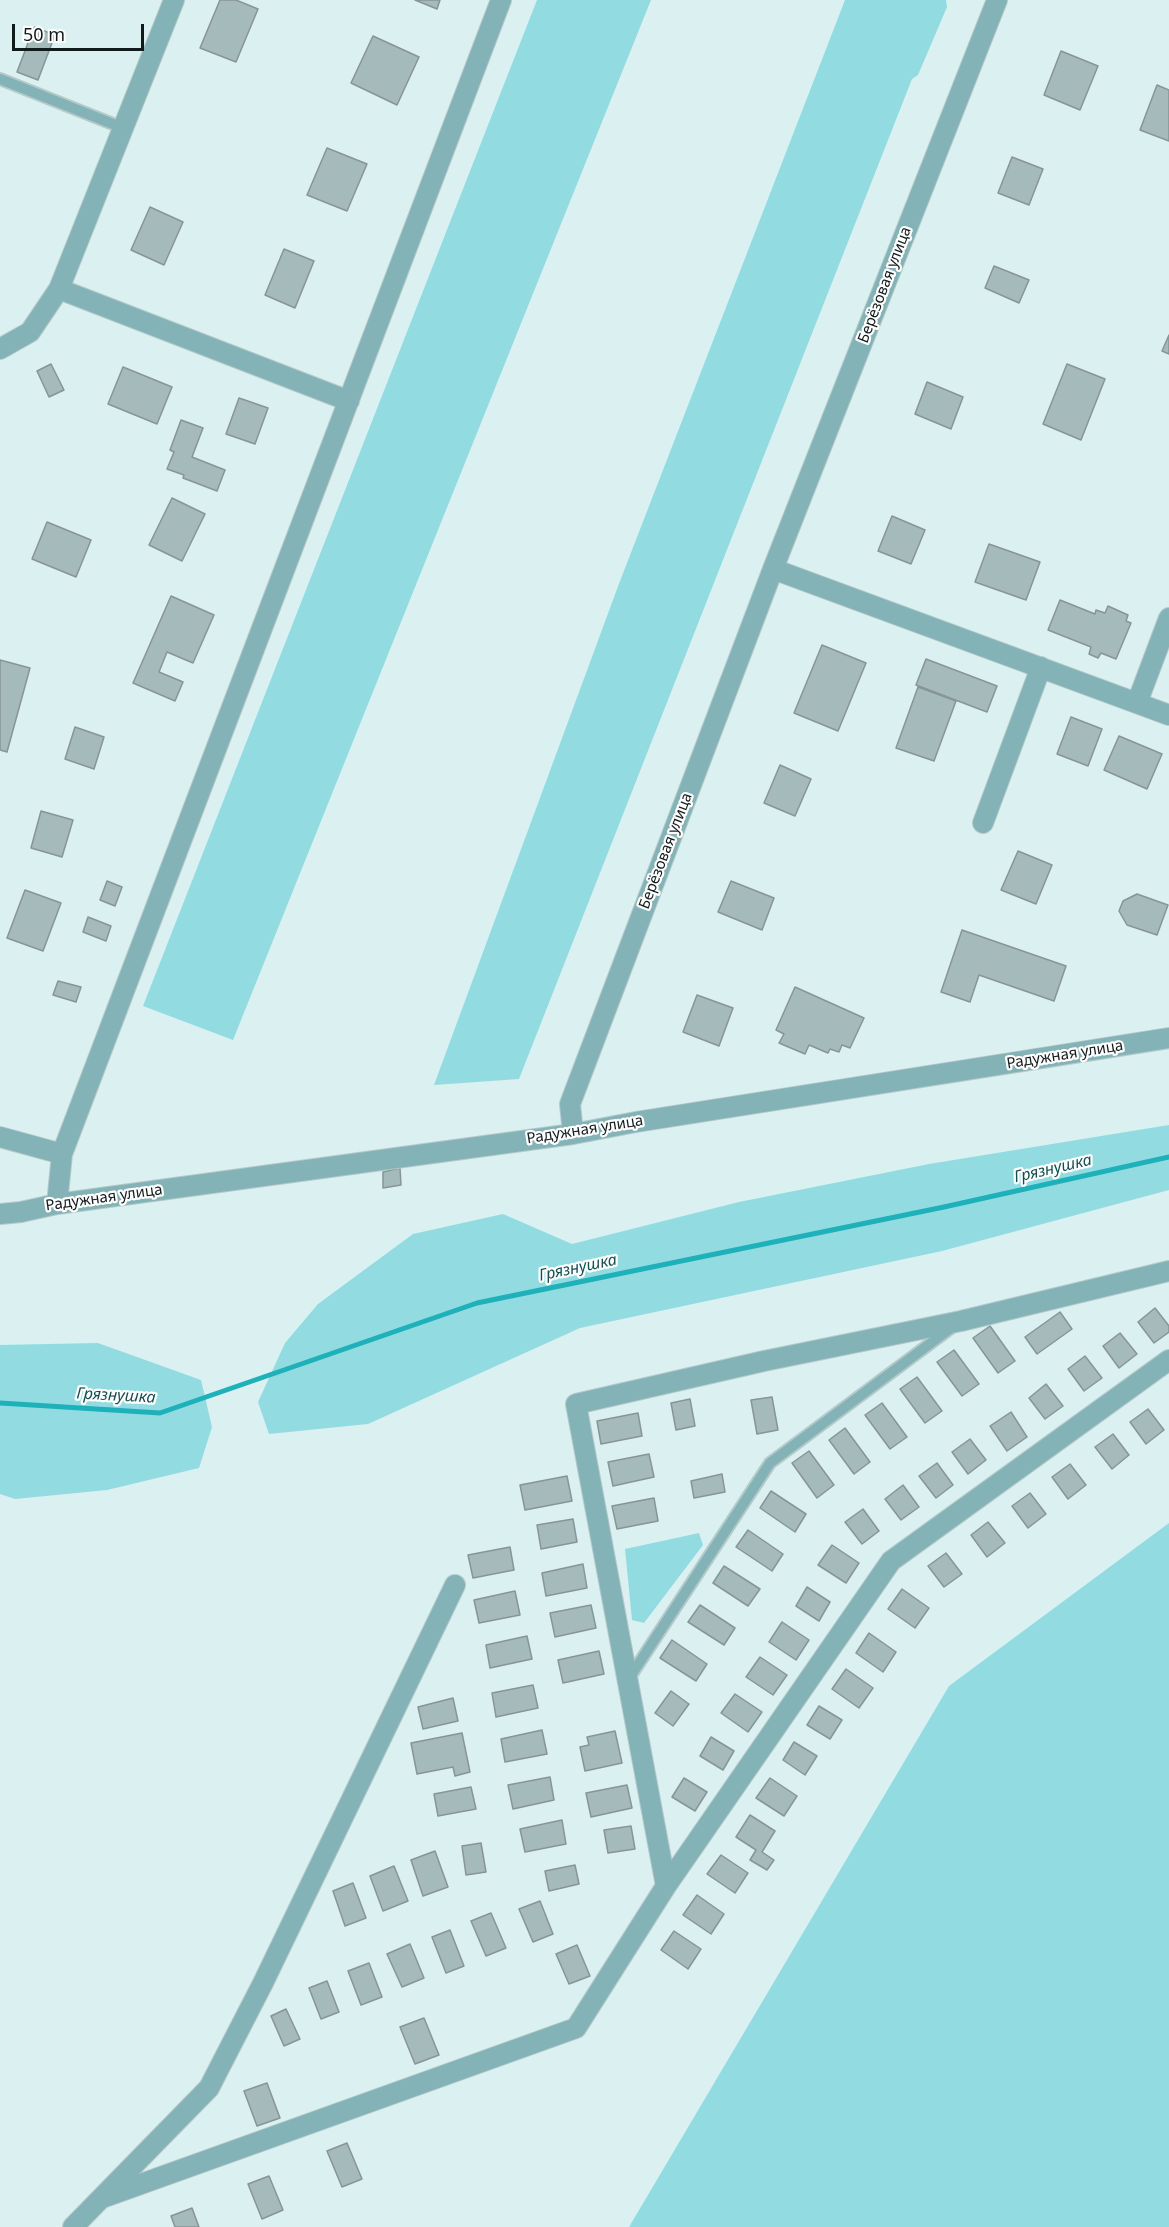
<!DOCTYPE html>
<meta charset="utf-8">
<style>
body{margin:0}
#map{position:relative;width:1169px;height:2227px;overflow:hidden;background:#daf0f1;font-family:"Noto Sans",sans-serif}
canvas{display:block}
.scale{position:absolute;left:12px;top:24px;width:132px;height:27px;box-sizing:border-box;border:3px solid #121a1b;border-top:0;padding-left:8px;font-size:18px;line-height:21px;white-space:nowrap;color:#121a1b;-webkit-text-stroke:4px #fff;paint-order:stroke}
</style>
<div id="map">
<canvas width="1169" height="2227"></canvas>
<div class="scale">50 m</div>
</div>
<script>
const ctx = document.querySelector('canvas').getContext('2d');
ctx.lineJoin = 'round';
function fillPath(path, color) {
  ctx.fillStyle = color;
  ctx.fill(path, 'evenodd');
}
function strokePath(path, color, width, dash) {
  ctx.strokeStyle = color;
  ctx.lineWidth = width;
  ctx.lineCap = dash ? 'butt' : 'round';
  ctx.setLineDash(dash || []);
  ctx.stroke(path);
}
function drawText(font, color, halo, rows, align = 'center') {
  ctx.font = font + ' "Noto Sans",sans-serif';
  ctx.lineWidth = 4.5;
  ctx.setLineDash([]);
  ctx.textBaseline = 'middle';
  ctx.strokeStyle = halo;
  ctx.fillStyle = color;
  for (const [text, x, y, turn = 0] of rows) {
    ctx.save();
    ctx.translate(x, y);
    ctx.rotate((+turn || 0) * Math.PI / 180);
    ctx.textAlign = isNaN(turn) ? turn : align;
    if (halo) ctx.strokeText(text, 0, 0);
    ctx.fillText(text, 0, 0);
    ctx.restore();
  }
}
const green = new Path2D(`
 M537,0H651L233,1040L143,1006Z
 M845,0H946L947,7L918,75L912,79L519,1079L434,1085L620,581Z
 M1169,1125V1190L942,1251L580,1328L368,1424L269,1434L258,1402L285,1343L318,1304L413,1234L503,1214L572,1244L739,1202L929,1164Z
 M98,1343L201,1380L212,1427L199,1468L107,1490L15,1499L0,1494V1345Z
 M1169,1523V2227H629L949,1686Z
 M699,1533L703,1545L644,1623L632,1620L625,1549Z`);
const stream = new Path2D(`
 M0,1403L160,1413L477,1303L944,1207L1169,1157`);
const building = new Path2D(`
 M220,0H236L258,9L236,62L200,48Z
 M415,0H440L437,9Z
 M34,27L55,35L38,80L17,72Z
 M373,36L419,57L397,105L351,83Z
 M1061,51L1098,66L1080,110L1044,95Z
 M1157,85L1169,90V141L1140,130Z
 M327,148L367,164L347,211L307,195Z
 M1012,157L1043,169L1029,205L998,193Z
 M150,207L183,222L164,265L131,250Z
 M284,249L314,261L295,308L265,295Z
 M994,266L1029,280L1019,303L985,288Z
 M1169,335V354L1162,351Z
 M51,364L64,390L49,397L37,371Z
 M1067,364L1105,379L1081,440L1043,424Z
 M123,367L172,387L157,424L108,404Z
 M927,382L963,397L951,429L915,414Z
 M239,398L268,408L255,444L226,434Z
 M181,420L203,428L192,457L225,470L217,491L183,478L184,475L167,469L174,452L170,450Z
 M172,498L205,514L182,561L149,545Z
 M892,516L925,530L911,564L878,551Z
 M47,522L91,540L76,577L32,559Z
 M989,544L1040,562L1026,600L975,582Z
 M171,596L214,615L193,663L167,652L159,672L183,682L175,701L133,683Z
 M1060,600L1095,614L1096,610L1105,613L1108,606L1128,615L1126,621L1131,623L1116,659L1101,653L1098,658L1089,654L1091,647L1048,630Z
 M822,645L866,663L838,731L794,713Z
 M926,659L997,686L987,712L916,685Z
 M0,660L30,668L7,752L0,750Z
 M918,687L956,701L934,761L896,748Z
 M1071,717L1102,729L1088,766L1057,754Z
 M75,727L104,737L94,769L65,759Z
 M1119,736L1162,754L1147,789L1104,770Z
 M780,765L811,779L795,816L764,803Z
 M41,811L73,820L62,857L31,848Z
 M1018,851L1052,865L1036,904L1001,890Z
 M107,881L122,887L115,906L100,900Z
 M731,881L774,898L762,930L718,912Z
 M25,890L61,903L43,951L7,938Z
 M1137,894L1168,905L1157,935L1127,925L1119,911L1123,901Z
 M88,917L111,926L106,941L83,932Z
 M962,930L1066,966L1054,1001L979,975L970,1002L941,992Z
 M58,981L81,987L76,1002L53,995Z
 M795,987L864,1018L850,1048L842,1045L839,1052L830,1049L828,1053L809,1045L805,1054L779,1043L784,1034L776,1030Z
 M697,995L733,1008L719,1046L683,1032Z
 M400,1168L401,1185L383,1188V1172Z
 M1155,1308L1169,1326V1332L1154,1343L1138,1322Z
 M1060,1312L1072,1329L1037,1354L1025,1337Z
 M990,1326L1015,1361L998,1373L973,1338Z
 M1120,1333L1137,1354L1119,1368L1103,1346Z
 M954,1350L979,1384L962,1396L937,1362Z
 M1085,1356L1102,1378L1084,1391L1068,1369Z
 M917,1377L942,1411L925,1423L900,1389Z
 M1046,1384L1063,1406L1045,1419L1029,1398Z
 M772,1397L778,1430L757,1434L751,1400Z
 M690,1399L695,1426L676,1430L671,1403Z
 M882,1403L907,1437L890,1449L865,1415Z
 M1148,1409L1164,1430L1146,1444L1130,1422Z
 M1011,1412L1027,1437L1007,1451L990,1426Z
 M638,1413L642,1436L601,1444L597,1421Z
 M845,1428L870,1462L854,1474L829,1440Z
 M1113,1434L1129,1455L1112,1469L1095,1447Z
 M970,1439L986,1460L968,1474L952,1452Z
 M809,1451L834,1485L817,1498L792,1463Z
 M649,1454L654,1477L613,1486L608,1462Z
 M937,1463L953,1485L936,1498L919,1476Z
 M1070,1464L1086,1485L1068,1499L1052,1477Z
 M722,1474L725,1492L694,1498L691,1481Z
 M567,1476L572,1501L525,1510L520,1485Z
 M903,1485L919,1507L901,1520L885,1499Z
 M771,1491L806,1514L795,1532L760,1508Z
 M1030,1493L1046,1514L1028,1528L1012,1506Z
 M654,1498L658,1521L617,1529L612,1506Z
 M863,1509L879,1531L862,1544L845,1522Z
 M573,1519L577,1542L541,1549L537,1525Z
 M988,1522L1005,1543L987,1557L971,1535Z
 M748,1530L783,1554L772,1571L736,1547Z
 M832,1545L859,1563L846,1583L818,1565Z
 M510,1547L514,1570L473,1578L468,1555Z
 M946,1553L962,1574L944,1587L928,1566Z
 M583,1564L587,1588L546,1596L542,1573Z
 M724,1566L760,1589L748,1606L713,1583Z
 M807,1587L830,1602L819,1621L796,1606Z
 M902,1589L929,1608L915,1628L888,1609Z
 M515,1591L520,1615L479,1623L474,1600Z
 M591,1605L596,1628L555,1637L550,1613Z
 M700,1605L735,1628L724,1645L688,1622Z
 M782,1622L809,1640L796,1660L769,1642Z
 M869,1633L896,1652L883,1672L856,1653Z
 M527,1636L532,1659L490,1668L486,1645Z
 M672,1640L707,1664L696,1681L660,1658Z
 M599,1651L604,1674L563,1683L558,1660Z
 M760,1657L787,1675L773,1695L746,1677Z
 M846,1669L873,1688L859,1708L832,1689Z
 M533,1685L538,1708L496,1717L492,1693Z
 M671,1691L689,1704L673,1726L655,1713Z
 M735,1694L762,1712L748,1732L721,1713Z
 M453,1698L458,1721L423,1729L418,1707Z
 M819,1706L842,1720L830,1739L807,1725Z
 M542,1730L547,1754L505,1762L501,1739Z
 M615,1731L622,1763L585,1771L580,1747L589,1745L587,1737Z
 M462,1733L470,1772L455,1776L453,1767L417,1774L411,1743Z
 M711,1737L734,1751L723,1770L700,1756Z
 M794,1742L817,1756L805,1775L783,1760Z
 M550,1777L554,1800L513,1809L508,1785Z
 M684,1778L707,1792L695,1811L672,1797Z
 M770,1778L797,1796L784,1816L756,1798Z
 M627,1785L632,1808L591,1817L586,1793Z
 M471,1787L476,1809L438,1816L434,1794Z
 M750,1815L775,1831L762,1852L774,1860L767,1870L750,1860L756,1850L736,1837Z
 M562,1820L566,1844L525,1852L520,1829Z
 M631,1826L635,1849L608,1853L604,1830Z
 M481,1843L486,1872L466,1875L462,1846Z
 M435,1851L448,1887L423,1896L411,1860Z
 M721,1855L748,1873L735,1893L707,1874Z
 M575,1865L579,1884L549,1891L545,1871Z
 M394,1866L408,1901L383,1911L370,1876Z
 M353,1883L366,1918L345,1926L333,1891Z
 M697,1895L724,1914L711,1934L683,1915Z
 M540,1901L553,1934L533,1942L519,1909Z
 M491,1913L506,1948L486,1956L471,1921Z
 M450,1930L464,1966L446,1973L432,1937Z
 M674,1931L701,1949L688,1969L661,1950Z
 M410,1944L424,1978L402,1987L387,1954Z
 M577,1945L590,1976L569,1984L556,1954Z
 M369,1963L382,1997L361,2005L348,1971Z
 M327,1981L339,2012L321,2019L309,1988Z
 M286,2009L300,2039L284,2046L271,2016Z
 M424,2018L439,2055L415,2064L400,2027Z
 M267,2083L280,2118L257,2126L244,2091Z
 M347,2143L362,2179L342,2187L327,2151Z
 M269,2176L283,2210L262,2219L248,2184Z
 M192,2208L199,2227H175L171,2216Z`);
const lane = new Path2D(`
 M0,79L123,128
 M628,1680L770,1463L951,1328`);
const street = new Path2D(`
 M59,289L349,401
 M0,349L30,332L59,289L174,0
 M773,569L1169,715
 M1137,703L1169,618
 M983,823L1041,667
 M573,1134L570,1104L773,569L997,0
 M0,1137L62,1154
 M57,1204L62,1154L501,0
 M0,1214L21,1212L57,1204L573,1134L636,1122L1169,1038
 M666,1886L576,1404L764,1361L961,1321L1169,1271
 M102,2198L576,2028L666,1886L891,1561L1169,1360
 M73,2227L209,2088L263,1983L455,1585`);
const streetNames = [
 ["Берёзовая улица",885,285,-69],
 ["Берёзовая улица",666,851,-69],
 ["Радужная улица",1065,1055,-9],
 ["Радужная улица",585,1130,-9],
 ["Радужная улица",104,1198,-8]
];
const waterNames = [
 ["Грязнушка",1053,1169,-13],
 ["Грязнушка",578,1268,-12],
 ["Грязнушка",116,1396,3]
];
fillPath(green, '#92dce1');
strokePath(stream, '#1fb1ba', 5);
fillPath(building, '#a5babb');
strokePath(building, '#839799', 1.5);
strokePath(lane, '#b6c9ca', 14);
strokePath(street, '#b6c9ca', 22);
strokePath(lane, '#83b3b6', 10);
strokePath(street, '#83b3b6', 20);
drawText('15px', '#121a1b', '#fff', streetNames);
drawText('italic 16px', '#154e51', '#fff', waterNames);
</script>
